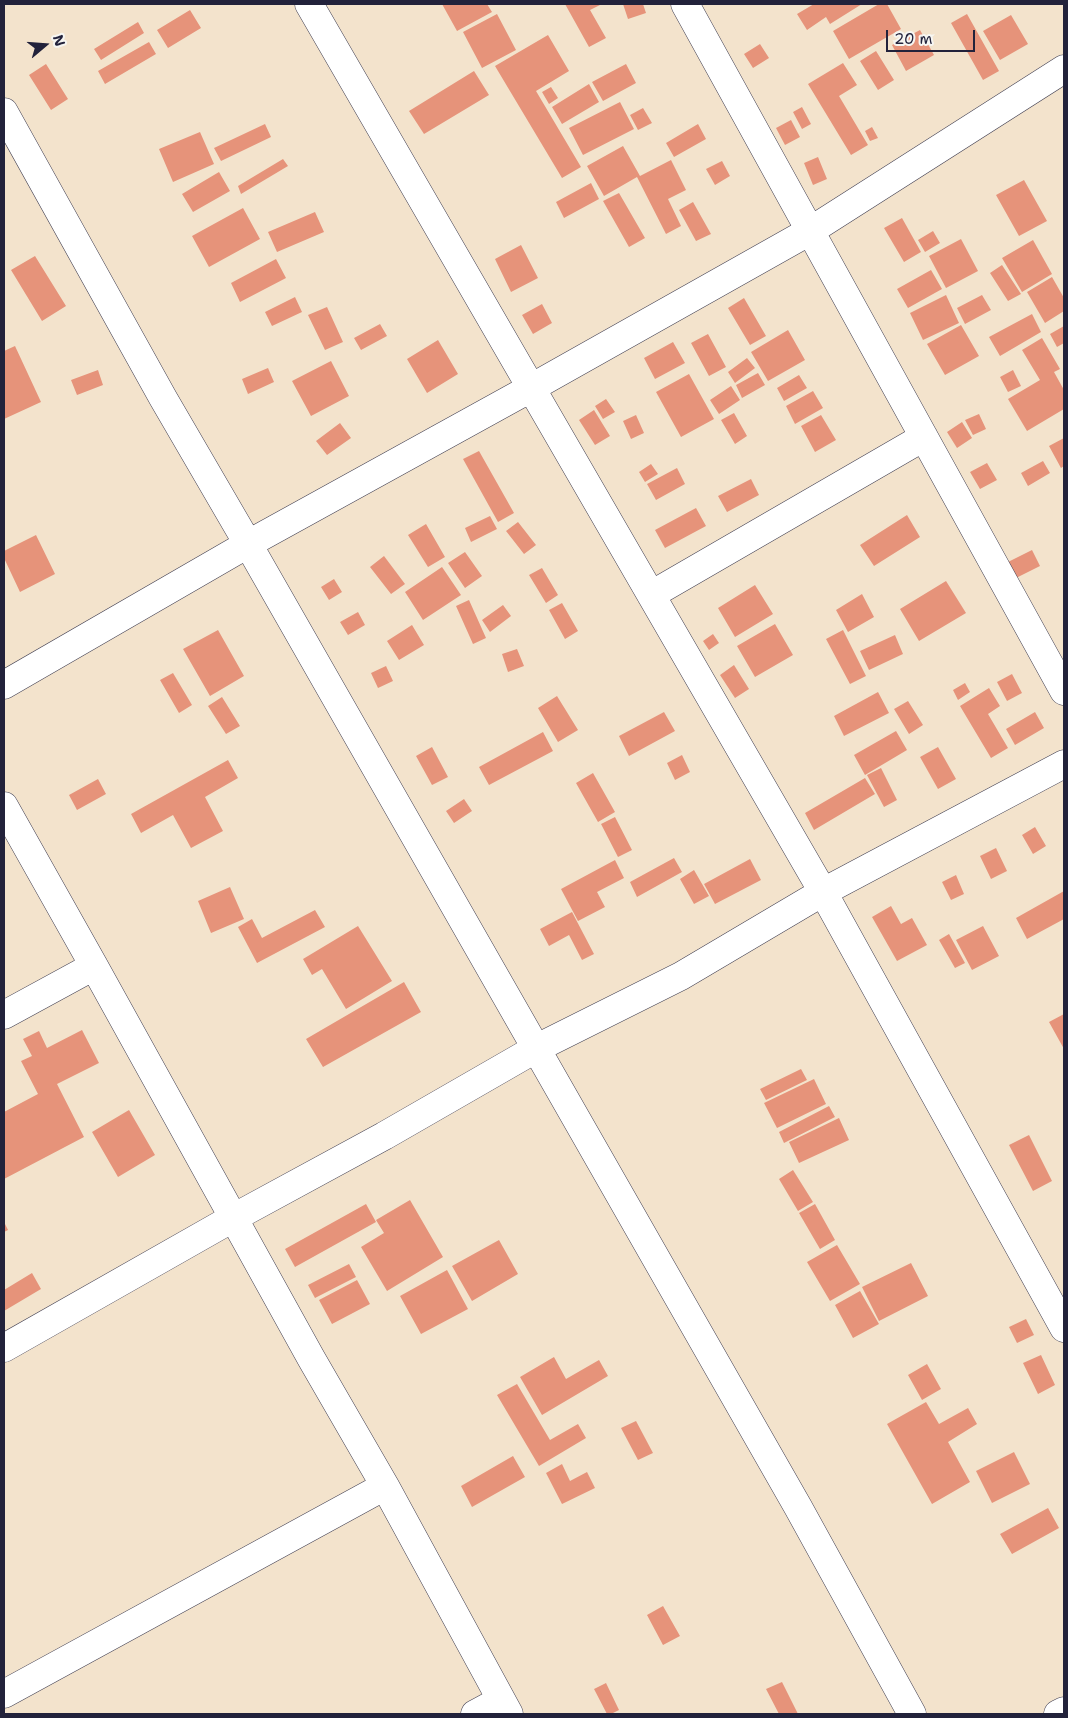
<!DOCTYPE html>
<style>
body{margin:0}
#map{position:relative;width:1068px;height:1718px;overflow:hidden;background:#f3e3cc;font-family:"Shantell Sans",sans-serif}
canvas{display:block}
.frame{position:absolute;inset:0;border:5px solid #22223b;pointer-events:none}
.north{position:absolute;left:20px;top:20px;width:50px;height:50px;-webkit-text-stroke:4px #f6f6f2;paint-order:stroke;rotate:72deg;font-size:14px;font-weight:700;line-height:20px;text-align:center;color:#22223b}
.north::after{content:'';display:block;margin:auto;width:18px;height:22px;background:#22223b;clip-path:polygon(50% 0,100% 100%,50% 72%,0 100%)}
.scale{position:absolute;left:886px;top:30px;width:89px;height:22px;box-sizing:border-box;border:2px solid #22223b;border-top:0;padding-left:6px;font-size:15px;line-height:18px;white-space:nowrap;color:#22223b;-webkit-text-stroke:4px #f6f6f2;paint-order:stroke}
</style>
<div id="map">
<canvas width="1068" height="1718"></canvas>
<div class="frame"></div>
<div class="north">N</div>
<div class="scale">20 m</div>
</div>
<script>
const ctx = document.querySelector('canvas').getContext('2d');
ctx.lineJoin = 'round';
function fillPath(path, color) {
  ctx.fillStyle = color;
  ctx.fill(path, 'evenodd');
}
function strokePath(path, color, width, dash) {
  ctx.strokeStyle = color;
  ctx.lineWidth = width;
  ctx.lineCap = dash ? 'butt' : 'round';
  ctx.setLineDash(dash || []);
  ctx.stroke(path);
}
const building = new Path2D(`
 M442,4H487L492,12L457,31Z
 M565,4H602L590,10L606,38L589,47Z
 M623,4H643L646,13L628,19Z
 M814,4H862L830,24L826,17L807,30L797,14Z
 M879,4H887L901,29L849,59L833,31Z
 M190,10L201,28L168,48L157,30Z
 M497,14L516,50L482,68L463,32Z
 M967,14L999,71L983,80L951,23Z
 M1011,15L1028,44L1000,60L983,31Z
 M138,22L144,33L101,60L94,49Z
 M920,30L934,55L906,71L892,45Z
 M548,35L569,71L536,91L581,167L562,178L495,66Z
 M149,42L156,54L105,84L98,71Z
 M760,44L769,58L753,68L744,54Z
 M876,51L894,80L878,90L860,61Z
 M843,63L857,85L839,96L868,145L851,155L808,84Z
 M46,64L68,99L51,110L29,75Z
 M626,64L636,83L603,101L592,82Z
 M474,71L489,95L424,134L409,111Z
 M589,84L599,102L562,124L552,107Z
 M551,87L558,98L549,104L542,92Z
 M620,102L634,129L583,155L569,128Z
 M802,107L811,124L802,129L793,112Z
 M643,108L652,123L638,130L630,115Z
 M791,120L800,137L785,145L776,128Z
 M265,124L271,137L221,161L214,148Z
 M698,124L706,139L674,157L666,143Z
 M872,127L878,138L870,141L865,131Z
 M200,132L214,164L173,182L159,149Z
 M623,146L640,176L671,160L686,190L668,199L681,226L666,234L637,177L604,196L587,166Z
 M818,157L827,179L813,185L804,163Z
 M283,159L288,166L241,194L238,186Z
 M722,161L730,176L715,185L706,169Z
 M219,172L230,191L193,212L182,194Z
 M1024,180L1047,221L1019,236L996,195Z
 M591,183L599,199L564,218L556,202Z
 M619,193L645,238L629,247L603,201Z
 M693,202L711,234L696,241L679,210Z
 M243,208L260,239L209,267L192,236Z
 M315,212L324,232L277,252L268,232Z
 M902,218L921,252L904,262L884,228Z
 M933,231L940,243L925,252L918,240Z
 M961,239L978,271L946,288L929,256Z
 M1033,240L1052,274L1022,292L1002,258Z
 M521,245L538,278L511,292L495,259Z
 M35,256L66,306L42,321L11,270Z
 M276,259L286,278L240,302L231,283Z
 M1002,265L1021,294L1008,301L990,273Z
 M931,270L942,289L908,308L897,289Z
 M1052,277L1064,298V311L1045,323L1027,292Z
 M946,295L959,323L923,340L910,313Z
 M982,295L991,310L965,324L957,308Z
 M295,297L302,312L272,326L265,312Z
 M744,298L766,336L750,345L728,308Z
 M542,304L552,323L533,334L522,315Z
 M327,307L343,342L325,350L308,315Z
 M1032,314L1041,332L1000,356L989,337Z
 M380,324L387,336L361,350L354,338Z
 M961,325L979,356L945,375L927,344Z
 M1064,326V343L1057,347L1050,334Z
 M788,330L805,360L768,381L751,352Z
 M708,334L726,367L709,376L691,343Z
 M1042,338L1060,369L1054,372L1064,390V409L1027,431L1008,399L1040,380L1022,350Z
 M438,340L458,374L427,393L407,359Z
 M673,342L685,363L655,379L644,358Z
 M15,346L41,402L4,419V351Z
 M747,358L755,368L735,383L728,372Z
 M331,361L349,396L311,416L292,381Z
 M268,368L274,382L248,394L242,379Z
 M98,370L103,385L77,395L71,380Z
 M1013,370L1021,386L1008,392L1000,377Z
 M758,373L765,385L742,398L736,385Z
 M689,374L714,419L681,437L656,392Z
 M799,375L807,388L784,401L777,388Z
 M731,386L740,400L719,414L710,400Z
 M813,391L823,408L795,424L786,406Z
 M606,399L615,412L603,419L595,406Z
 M594,410L610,436L595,445L579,420Z
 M734,413L747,436L735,444L721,420Z
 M979,414L986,429L973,435L965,420Z
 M636,415L644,433L631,439L623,421Z
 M821,415L836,440L815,452L801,426Z
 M962,422L972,438L957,448L947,432Z
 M340,423L351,438L327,455L316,441Z
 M1064,438V466L1061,468L1049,446Z
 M479,451L514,513L498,522L463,459Z
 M1043,461L1050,473L1028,486L1021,473Z
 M987,463L997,480L980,489L970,472Z
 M651,464L658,474L645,482L639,472Z
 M677,468L685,484L656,500L647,484Z
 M751,479L759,495L727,512L718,496Z
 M696,508L706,526L665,548L655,530Z
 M907,515L920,537L874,566L860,545Z
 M490,516L497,529L471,542L465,528Z
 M518,522L536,545L524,554L506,531Z
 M426,524L445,557L428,567L408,535Z
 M36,535L55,574L20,592L4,558V551Z
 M1032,550L1040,566L1016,578L1008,562Z
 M465,552L482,576L465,588L448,563Z
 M384,556L405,584L391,594L370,567Z
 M442,567L461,595L423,620L405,592Z
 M542,568L558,595L546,603L529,575Z
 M334,579L342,592L329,600L321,587Z
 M946,581L966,613L919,641L900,609Z
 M755,585L773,614L735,637L718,608Z
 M862,594L874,617L848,632L836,610Z
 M469,600L486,638L473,644L456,606Z
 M562,603L578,631L565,639L549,610Z
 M503,605L511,616L490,632L482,620Z
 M358,612L365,625L348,635L340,622Z
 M775,624L793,655L755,677L737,646Z
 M412,625L424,645L399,660L387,641Z
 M218,630L244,676L210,696L183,649Z
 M843,630L866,676L850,684L826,639Z
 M713,634L719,643L709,650L703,641Z
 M895,635L903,654L869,670L860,651Z
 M517,649L524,666L508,672L502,654Z
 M734,665L749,689L735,698L720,675Z
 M386,666L393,681L378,688L371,673Z
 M173,673L192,705L179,713L160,680Z
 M1012,674L1022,693L1007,701L997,682Z
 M965,683L970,692L958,700L953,690Z
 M989,688L1000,706L988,714L1008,748L991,758L960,706Z
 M878,692L889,713L844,736L834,716Z
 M557,696L578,730L558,742L538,708Z
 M222,697L240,726L226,734L208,706Z
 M908,701L923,725L909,734L894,709Z
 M664,712L675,731L629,756L619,736Z
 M1035,712L1044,728L1015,745L1006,729Z
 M896,731L907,750L865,775L854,755Z
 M543,732L553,751L489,785L479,767Z
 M432,747L448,777L432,785L416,756Z
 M938,747L956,779L938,789L920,757Z
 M682,755L690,772L675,780L667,763Z
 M228,760L238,778L205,797L223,831L191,848L173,815L141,833L131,814Z
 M881,768L897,800L884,807L867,775Z
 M593,773L615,812L598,822L576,783Z
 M865,778L875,794L814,830L805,813Z
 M98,779L106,794L77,810L69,795Z
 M464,799L472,811L454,823L446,811Z
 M615,817L632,850L618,857L601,824Z
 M1035,827L1046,846L1033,854L1022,835Z
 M996,848L1007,871L991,879L980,856Z
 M674,858L682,872L637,897L630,882Z
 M750,859L761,880L715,904L704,884Z
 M615,860L624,878L597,892L605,907L578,921L561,889Z
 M694,870L709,896L694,904L680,879Z
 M956,875L964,894L951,900L942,882Z
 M230,887L244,919L211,933L198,901Z
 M1064,891V919L1027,939L1016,918Z
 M891,906L901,924L912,918L927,945L897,961L872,917Z
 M315,910L325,927L257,963L238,927L252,919L262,938Z
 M572,912L594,954L582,960L569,935L549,946L540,929Z
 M358,926L392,981L346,1009L322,969L312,975L303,959Z
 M983,926L999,956L972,970L956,940Z
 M949,934L965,963L955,968L939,940Z
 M404,982L421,1012L323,1067L306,1039Z
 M1064,1014V1049L1049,1022Z
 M82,1030L99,1063L57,1084L84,1137L4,1179V1112L38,1094L21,1061L32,1056L23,1039L39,1031L47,1048Z
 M801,1069L807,1080L766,1100L760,1089Z
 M814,1079L826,1104L777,1128L764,1103Z
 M829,1106L835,1117L784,1143L779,1132Z
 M129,1110L155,1155L118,1177L92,1132Z
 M839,1118L849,1140L799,1163L789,1142Z
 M1029,1135L1052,1181L1033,1191L1009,1145Z
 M793,1170L813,1202L798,1211L779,1179Z
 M410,1200L443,1257L387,1291L361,1247L384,1233L376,1220Z
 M366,1204L376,1222L295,1267L285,1249Z
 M815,1204L835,1240L820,1249L799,1213Z
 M4,1222L8,1230L4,1232Z
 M499,1240L518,1274L472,1301L452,1266Z
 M837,1245L860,1284L830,1301L807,1262Z
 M911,1263L928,1296L879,1321L862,1287Z
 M349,1264L356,1277L315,1298L308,1285Z
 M447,1270L468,1309L421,1334L400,1296Z
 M32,1273L41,1289L4,1311V1290Z
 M357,1280L370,1304L332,1324L319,1300Z
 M860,1291L879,1324L853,1338L835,1305Z
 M1026,1319L1034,1335L1017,1343L1009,1327Z
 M1041,1355L1055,1385L1038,1394L1023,1363Z
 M554,1357L566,1379L599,1360L608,1376L542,1415L520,1377Z
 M927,1364L941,1389L922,1400L908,1375Z
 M517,1384L550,1440L578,1424L586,1438L539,1466L497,1395Z
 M926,1402L939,1424L968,1408L977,1424L948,1442L970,1482L932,1504L887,1424Z
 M636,1421L653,1453L638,1460L621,1428Z
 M1014,1452L1030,1484L992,1503L976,1471Z
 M513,1456L525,1477L472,1507L461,1486Z
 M562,1464L570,1481L587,1472L595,1488L562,1504L546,1473Z
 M1048,1508L1059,1528L1012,1554L1000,1534Z
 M663,1606L680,1636L663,1645L647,1615Z
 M782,1682L798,1714H779L766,1689Z
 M606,1683L619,1710L611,1714H607L594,1689Z`);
const minor = new Path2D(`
 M309,4L823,892L1064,1328
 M685,4L1064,691
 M4,112L163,398L248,544L798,1507L912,1714
 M651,595L924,437
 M4,685L248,544L531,388L810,231L1064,69
 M4,806L94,966L311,1358L385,1486L509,1714
 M4,1015L94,966
 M4,1348L233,1218L384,1136L537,1048L681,976L823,892L1064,764
 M4,1694L385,1486
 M475,1714L501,1700
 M1058,1714L1064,1711`);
fillPath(building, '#e6937a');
strokePath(minor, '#413f51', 29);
strokePath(minor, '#fff', 28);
</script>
